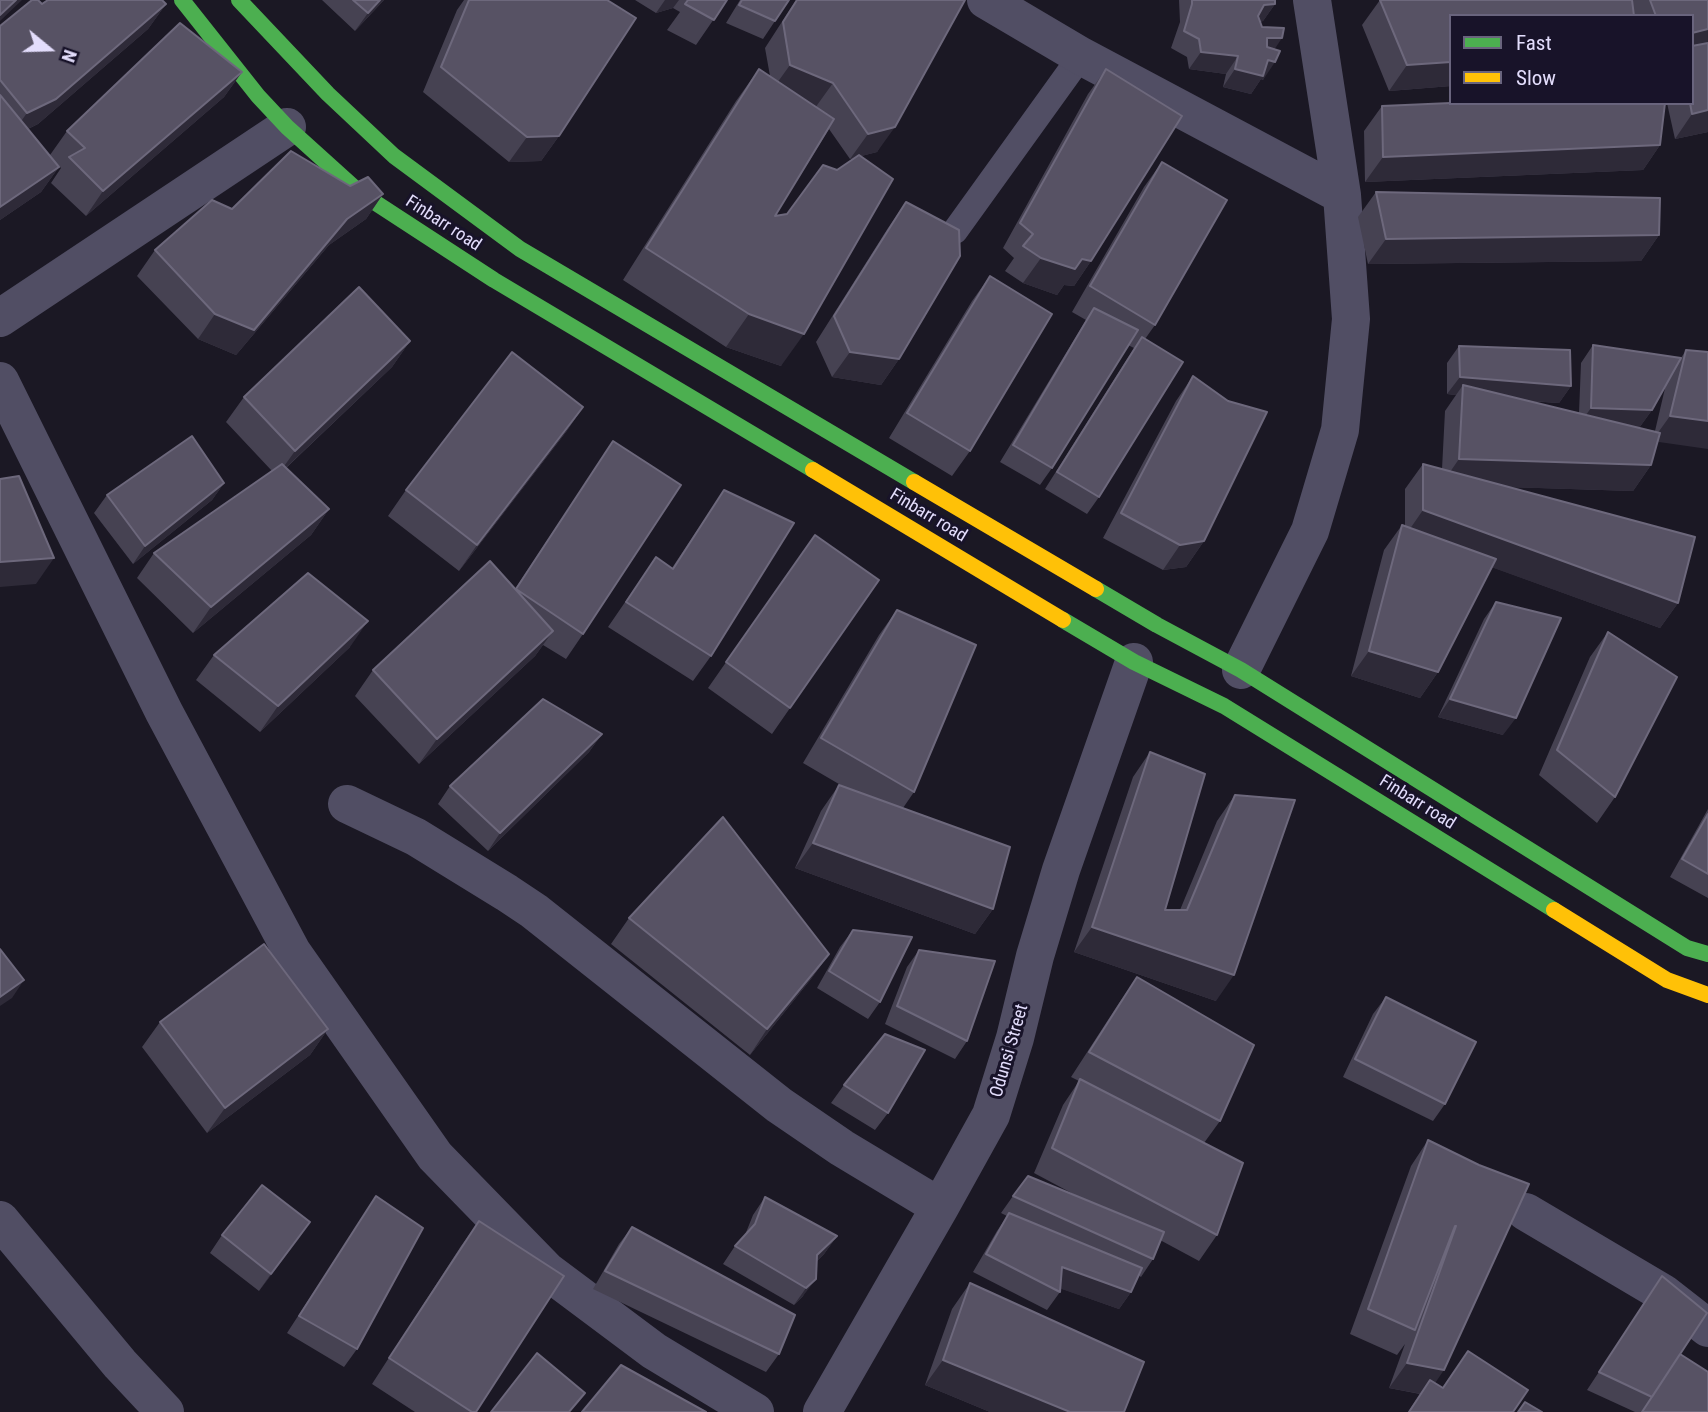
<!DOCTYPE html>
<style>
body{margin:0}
#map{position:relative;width:1708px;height:1412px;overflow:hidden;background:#1b1824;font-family:"Roboto Condensed",sans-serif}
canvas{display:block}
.legend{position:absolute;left:1449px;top:14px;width:245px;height:91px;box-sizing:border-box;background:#181329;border:2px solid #69647d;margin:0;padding:9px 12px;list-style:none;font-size:21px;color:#e3ddfc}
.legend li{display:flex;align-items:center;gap:14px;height:35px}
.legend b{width:35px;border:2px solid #69647d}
.north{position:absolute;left:14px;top:14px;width:70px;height:70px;-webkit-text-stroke:5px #181329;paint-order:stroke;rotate:109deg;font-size:19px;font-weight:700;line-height:28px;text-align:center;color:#e3ddfc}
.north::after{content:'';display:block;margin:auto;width:24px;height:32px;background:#e3ddfc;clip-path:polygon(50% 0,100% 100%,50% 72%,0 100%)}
</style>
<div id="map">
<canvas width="1708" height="1412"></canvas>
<ul class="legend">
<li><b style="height:9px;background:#4caf50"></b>Fast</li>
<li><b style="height:9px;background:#ffc107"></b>Slow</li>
</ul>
<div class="north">N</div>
</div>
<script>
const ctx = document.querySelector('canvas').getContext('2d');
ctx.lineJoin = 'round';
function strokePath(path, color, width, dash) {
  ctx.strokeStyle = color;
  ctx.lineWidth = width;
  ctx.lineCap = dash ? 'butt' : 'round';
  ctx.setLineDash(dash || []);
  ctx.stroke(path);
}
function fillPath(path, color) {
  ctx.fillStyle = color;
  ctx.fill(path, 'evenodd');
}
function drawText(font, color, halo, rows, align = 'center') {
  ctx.font = font + ' "Roboto Condensed",sans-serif';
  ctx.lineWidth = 6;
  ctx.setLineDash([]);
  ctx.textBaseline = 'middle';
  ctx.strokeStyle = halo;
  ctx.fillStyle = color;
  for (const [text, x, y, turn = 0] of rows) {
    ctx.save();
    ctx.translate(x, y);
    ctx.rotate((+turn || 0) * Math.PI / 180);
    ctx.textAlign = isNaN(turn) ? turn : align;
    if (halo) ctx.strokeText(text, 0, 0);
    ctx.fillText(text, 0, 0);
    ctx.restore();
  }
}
const lane = new Path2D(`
 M955,231L1081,56`);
const street = new Path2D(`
 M986,0L1081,56L1342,195
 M0,318L287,127
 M0,381L164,712L292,952L435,1156L547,1271L654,1351L755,1412
 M1241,670L1310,531L1340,430L1351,319L1342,195L1312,0
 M347,804L416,837L507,893L534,911L779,1105L842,1148L940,1207
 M1526,1212L1663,1293L1708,1328
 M0,1220L120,1364L165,1412
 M822,1412L940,1207L991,1115L1015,1038L1035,956L1061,870L1134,662`);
const fast = new Path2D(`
 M182,0L258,96L287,127L359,192L494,280L813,470
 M239,0L328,94L394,156L520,249L914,482
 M1096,589L1157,625L1241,670L1687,948L1708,954
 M1063,620L1134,662L1224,706L1554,910`);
const slow = new Path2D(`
 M813,470L1063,620
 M914,482L1096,589
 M1554,910L1667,980L1708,995`);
const wall = new Path2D(`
 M322,0H384L355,31Z
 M464,0H607L559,136L541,161L509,162L423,92L457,10Z
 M635,0H727L696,45L667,30L680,12L673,8L656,13Z
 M740,0H789L763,39L726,23Z
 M796,0H965L877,152L861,156L781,366L726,347L623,280L736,101L759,69L770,76L765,48ZM829,129L850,159L854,158L837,170L787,214L775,216Z
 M1179,0H1275V4L1263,21L1260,22L1262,27L1275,49L1263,80L1261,79L1251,94L1223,87L1226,74L1189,69L1187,57L1171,48L1180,22Z
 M1380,0L1632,1L1633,0H1708V132L1675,139L1667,103H1692V16H1451V86L1389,91L1362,25Z
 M42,4H166L148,29L38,124L28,129L50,155L67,131L242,72L224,97L86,216L51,183L61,168L58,165L59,167L41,192L0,220V26Z
 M1106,69L1091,261L1074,286L1064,285L1057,295L1023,283L1005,271L1014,258L1003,248L1088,94Z
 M1382,106L1660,145L1643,170L1365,182L1364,131Z
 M1162,162L1155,325L1145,339L1099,497L1087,514L1045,489L1134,348L1128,345L1052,468L1040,485L1000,462L1086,320L1072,312L1144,187Z
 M350,186L383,194L366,219L329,245L236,355L198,339L137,276L155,250L232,209Z
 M1376,192L1659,235L1641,261L1368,264L1358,217Z
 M906,202L899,359L881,385L832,377L816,342L888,228Z
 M990,276L970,451L952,476L889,438L972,301Z
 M410,341L392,367L286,468L329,509L311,535L193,633L137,578L154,553L272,471L226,422L244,397Z
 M1593,345L1681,358L1686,350L1708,352L1657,442L1651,465L1633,491L1508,487L1678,603L1660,628L1492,567L1438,672L1420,698L1351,676L1384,550L1402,525L1405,526V489L1423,464L1442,469L1445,411L1456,395L1447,394V363L1459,346L1571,386L1559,403L1527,401L1579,413L1581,363ZM1666,384L1655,431L1639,428L1652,410Z
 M1193,376L1204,541L1186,567L1163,570L1103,538L1176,401Z
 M583,407L566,432L459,571L388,516L406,490Z
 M613,441L583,634L566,659L543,645L535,656L419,764L355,696L373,670L515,589Z
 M224,483L212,500L133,564L94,513L107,495Z
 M724,490L711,656L693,681L608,627L656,557L672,568Z
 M815,535L879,580L772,734L708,688Z
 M1496,602L1503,735L1438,717L1484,619Z
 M897,610L914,792L903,808L993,909L975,934L795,868L821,811L839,785L844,787L803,763L879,635Z
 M1608,632L1615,797L1597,823L1539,775L1590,657Z
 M350,647L260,732L196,680L214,655Z
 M602,734L589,752L488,851L438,804L450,786Z
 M1150,752L1165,910H1180L1217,821L1235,795L1216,1001L1074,952L1133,777Z
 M1708,809V898L1670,877Z
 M629,918L829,954L811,979L750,1055L611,944Z
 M853,930L880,1002L868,1019L817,988L840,947Z
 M919,950L967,1041L955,1059L885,1024L907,967Z
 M1137,977L1220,1121L1204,1143L1217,1235L1199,1261L1160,1240L1153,1259L1141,1277L1138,1275L1131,1292L1119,1309L1060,1288V1292L1047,1310L973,1272L997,1231L1007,1216L1001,1213L1013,1196L1079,1197L1034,1173L1063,1105L1079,1081L1071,1077L1119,1003Z
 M1386,997L1445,1104L1433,1121L1343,1077L1373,1014Z
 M160,1022L328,1029L310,1055L207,1133L142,1047Z
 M844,1085L888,1113L875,1130L831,1103Z
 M1428,1140L1479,1165L1435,1383L1442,1388L1468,1351L1513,1412H1408L1420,1394L1389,1388L1405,1344L1397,1355L1350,1334L1411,1166Z
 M376,1196L357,1349L344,1367L287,1333Z
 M765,1197L837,1236L824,1254L816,1262L803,1296L794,1305L723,1264L735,1246L745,1235L753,1215Z
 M479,1221L476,1412H415L372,1384L461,1246Z
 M310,1222L259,1291L210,1253L222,1235Z
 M632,1227L779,1354L766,1372L593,1289L619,1244Z
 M1662,1276L1679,1356L1708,1412H1635L1587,1390Z
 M970,1283L1124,1412H990L925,1385L952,1309Z`);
const shadedWall = new Path2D(`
 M16,0H22L0,21V15Z
 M380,0H384L355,31L368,13Z
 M665,0H679L673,8L656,13Z
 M166,4L148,29L38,124L9,138L27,113Z
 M1275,4L1263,21L1251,23L1264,5Z
 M1708,29V50L1692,54V33Z
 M1267,38H1282L1270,56L1254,55Z
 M1201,52L1238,56L1226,74L1189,69Z
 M1268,60L1275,62L1263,80L1261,79L1251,94L1223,87L1235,69Z
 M1451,62V86L1389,91L1407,65Z
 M790,65L833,83L815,108L772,90Z
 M242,72L224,97L86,216L103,191Z
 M1708,110V132L1675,139L1692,114Z
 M895,127L877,152L850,159L868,134Z
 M559,136L541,161L509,162L527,137Z
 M1660,145L1643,170L1365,182L1383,157Z
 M59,167L41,192L0,220V207Z
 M383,194L366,219L329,245L236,355L198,339L215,314Z
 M1659,235L1641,261L1368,264L1386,239Z
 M1041,258L1082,259L1091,261L1074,286L1064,285L1057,295L1023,283Z
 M749,314L804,334L781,366L726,347Z
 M410,341L392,367L277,476L295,451Z
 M850,352L899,359L881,385L832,377Z
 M1460,377L1571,386L1559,403L1462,396L1463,385L1456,395L1447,394Z
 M583,407L566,432L459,571L477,545Z
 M1591,408L1652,410L1639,428L1578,426Z
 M1670,416L1708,421V449L1652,441Z
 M1459,459L1651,465L1633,491L1441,485Z
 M224,483L212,500L133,564L145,546Z
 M329,509L311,535L193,633L211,607Z
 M1423,510L1678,603L1660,628L1405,536Z
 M1204,541L1186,567L1163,570L1180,545Z
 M54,558L36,584L0,587V562Z
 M368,621L350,647L260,732L278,706Z
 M553,631L535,656L419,764L437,739Z
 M1369,651L1438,672L1420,698L1351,676Z
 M1450,699L1516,718L1503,735L1438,717Z
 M602,734L589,752L488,851L500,833Z
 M813,843L993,909L975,934L795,868Z
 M1092,927L1234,975L1216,1001L1074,952Z
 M829,954L811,979L750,1055L767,1029Z
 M24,980L12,998L0,1006V997Z
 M328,1029L310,1055L207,1133L225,1108Z
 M310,1222L298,1240L259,1291L271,1274Z
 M837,1236L824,1254L804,1273L817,1255Z
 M1062,1267L1131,1292L1119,1309L1050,1285Z
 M816,1279L803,1296L794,1305L806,1288Z
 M943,1360L1070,1412H990L925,1385Z
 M1407,1363L1444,1370L1427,1395L1389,1388Z`);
const building = new Path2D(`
 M0,0H16L0,15Z
 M32,0H38L42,4L48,0H162L166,4L56,99L27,113L0,80V26Z
 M353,0H380L368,13Z
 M469,0H607L636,18L559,136L527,137L441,67Z
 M688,0H727L714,20L685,4Z
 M742,0H789L775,21L739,5Z
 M797,0H965L895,127L868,134L833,83L790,65L783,22Z
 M1192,0H1275V4L1264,5L1258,16L1262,27L1284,28L1282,38H1267V47L1280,51L1275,62L1268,60L1263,76L1235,69L1238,56L1201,52L1199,39L1184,31L1192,4Z
 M1380,0H1632L1634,16H1451V62L1407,65Z
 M1650,0H1708V29L1692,33V16H1656Z
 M180,23L242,72L103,191L69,157L85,148L67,131Z
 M1708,43V110L1692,114L1690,103H1692V46Z
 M759,69L834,119L775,216L787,214L823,165L837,170L859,155L893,179L804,334L749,314L646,248Z
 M1106,69L1182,116L1091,261L1082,259L1075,269L1041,258L1023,246L1033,234L1020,223Z
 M0,95L59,167L0,207Z
 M1451,103H1665L1660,145L1383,157L1382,106Z
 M291,151L350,186L368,177L383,194L347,219L254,330L215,314L155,250L212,200L232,209Z
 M1162,162L1227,200L1155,325L1090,286Z
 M1376,192L1660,198L1659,235L1386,239Z
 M906,202L959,230L960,256L899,359L850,352L834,316Z
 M990,276L1052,314L970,451L907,413Z
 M359,287L410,341L295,451L244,397Z
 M1094,308L1138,330L1052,468L1013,445Z
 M1142,337L1183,362L1099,497L1057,472Z
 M1593,345L1681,358L1652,410L1591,408Z
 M1459,346L1570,350L1571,386L1460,377Z
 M1686,350L1708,352V421L1670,416Z
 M512,352L583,407L477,545L406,490Z
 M1193,376L1228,401L1267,412L1204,541L1180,545L1121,513Z
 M1463,385L1660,433L1651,465L1459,459Z
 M192,436L224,483L145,546L107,495Z
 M613,441L681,485L583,634L516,589Z
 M282,464L329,509L211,607L154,553Z
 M1423,464L1695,537L1678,603L1423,510Z
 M19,476L54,558L0,562V479Z
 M724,490L794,523L711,656L626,602L656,557L673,569Z
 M1402,525L1496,559L1438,672L1369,651Z
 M815,535L879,580L790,708L726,662Z
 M490,561L553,631L437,739L373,670Z
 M308,573L368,621L278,706L214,655Z
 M1496,602L1561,618L1516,718L1450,699Z
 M897,610L976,645L914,792L821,738Z
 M1608,632L1677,677L1615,797L1557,750Z
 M543,699L602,734L500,833L450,786Z
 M1150,752L1205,774L1165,910H1187L1235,795L1295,800L1234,975L1092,927Z
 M839,785L1010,847L993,909L813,843Z
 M1708,814V874L1682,859Z
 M723,817L829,954L767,1029L629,918Z
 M853,930L912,937L880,1002L829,971Z
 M264,944L328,1029L225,1108L160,1022Z
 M0,949L24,980L0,997Z
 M919,950L995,961L967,1041L897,1006Z
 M1137,977L1254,1045L1220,1121L1089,1052Z
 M1386,997L1476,1042L1445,1104L1355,1059Z
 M885,1034L925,1050L888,1113L844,1085Z
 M1080,1079L1243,1163L1217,1235L1052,1148Z
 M1428,1140L1479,1165L1529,1184L1444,1370L1407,1363L1456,1226H1455L1415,1330L1368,1309Z
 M1028,1176L1164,1232L1153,1259L1013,1196Z
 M262,1185L310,1222L271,1274L222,1235Z
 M376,1196L423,1228L357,1349L299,1316Z
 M765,1197L837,1236L817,1255L816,1279L806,1288L735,1246L755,1224Z
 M1009,1213L1142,1268L1131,1292L1062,1267L1060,1292L986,1254Z
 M479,1221L564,1276L476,1412H472L389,1358Z
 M632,1227L795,1315L779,1354L605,1271Z
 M1662,1276L1707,1313L1652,1397L1599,1372Z
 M970,1283L1144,1362L1124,1412H1070L943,1360Z
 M1468,1351L1528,1390L1513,1412H1409L1430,1380L1443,1388Z
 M537,1353L585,1393L569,1412H491Z
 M1680,1354L1708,1372V1412H1642Z
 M621,1365L706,1412H582Z
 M1525,1402L1542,1412H1518Z`);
const streetNames = [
 ["Finbarr road",443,224,33],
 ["Finbarr road",928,516,31],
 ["Finbarr road",1417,803,32],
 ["Odunsi Street",1010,1051,-74]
];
strokePath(lane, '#514e64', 26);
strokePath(street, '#514e64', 38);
strokePath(fast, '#4caf50', 16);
strokePath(slow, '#ffc107', 16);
fillPath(wall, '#464252');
fillPath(shadedWall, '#2e2a38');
fillPath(building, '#575264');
strokePath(building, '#6d687c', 2);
drawText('18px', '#e3ddfc', '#181329', streetNames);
</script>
